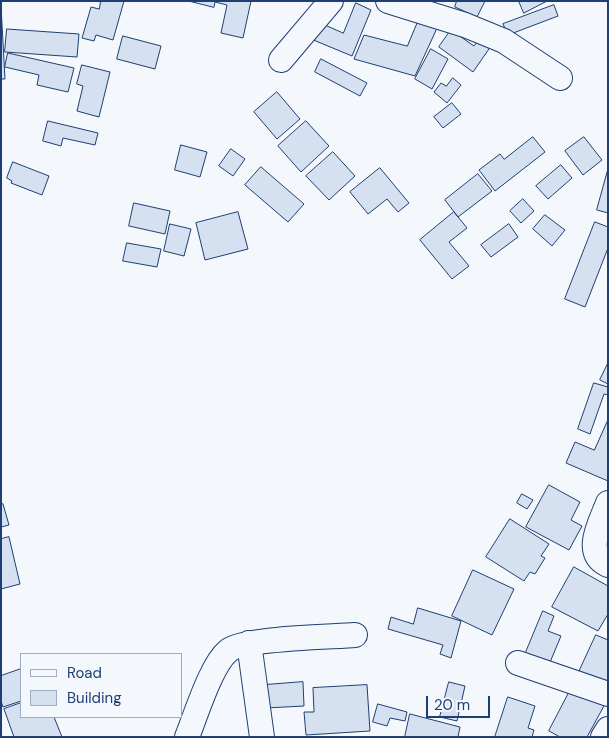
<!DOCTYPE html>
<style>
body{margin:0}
#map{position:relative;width:609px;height:738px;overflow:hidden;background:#f4f7fb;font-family:"DM Sans",sans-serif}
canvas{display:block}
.frame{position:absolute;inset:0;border:2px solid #1d3f73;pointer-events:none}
.legend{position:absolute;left:20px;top:653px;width:162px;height:65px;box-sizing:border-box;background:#f4f7fb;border:1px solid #9eadc5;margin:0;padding:6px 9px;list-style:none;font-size:15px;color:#1d3f73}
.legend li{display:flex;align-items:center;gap:10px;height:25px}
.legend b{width:25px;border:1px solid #9eadc5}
.scale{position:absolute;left:426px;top:696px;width:64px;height:22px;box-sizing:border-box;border:2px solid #1d3f73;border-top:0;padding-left:6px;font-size:15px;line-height:18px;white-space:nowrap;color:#1d3f73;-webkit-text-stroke:4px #f4f7fb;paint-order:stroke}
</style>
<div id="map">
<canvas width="609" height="738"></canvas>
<div class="frame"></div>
<ul class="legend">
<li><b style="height:6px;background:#f4f7fb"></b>Road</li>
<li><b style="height:14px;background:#d5e0f0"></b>Building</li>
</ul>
<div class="scale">20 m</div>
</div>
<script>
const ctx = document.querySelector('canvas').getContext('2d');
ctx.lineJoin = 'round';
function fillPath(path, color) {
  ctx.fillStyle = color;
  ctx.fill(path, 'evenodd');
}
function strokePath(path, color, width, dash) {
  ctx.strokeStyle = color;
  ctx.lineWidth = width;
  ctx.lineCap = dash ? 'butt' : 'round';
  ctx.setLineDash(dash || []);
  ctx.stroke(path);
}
const building = new Path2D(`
 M101,1H124L113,40L96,35L94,41L82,38L91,7L99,9Z
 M189,1H251L243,38L221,33L227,5L215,2L214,7Z
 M457,1H485L477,17L455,7Z
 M519,1H547L524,13Z
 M356,3L371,10L352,56L311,39L318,22L343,33Z
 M554,5L558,16L508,35L503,24Z
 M1,6L5,79H1Z
 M420,17L438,26L415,76L354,59L364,35L407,46Z
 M7,29L79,34L77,57L5,52Z
 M451,30L474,46L480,38L491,46L473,72L439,47Z
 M123,36L161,46L155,69L117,59Z
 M431,49L448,59L432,89L415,79Z
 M8,53L74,68L68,92L37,85L39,75L5,67Z
 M321,59L367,83L360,96L315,72Z
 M82,65L110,72L99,117L77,111L83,86L77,84Z
 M453,78L461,85L447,103L434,92L441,83L446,86Z
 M277,92L300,119L277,139L254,112Z
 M452,103L461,114L443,128L434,117Z
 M48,121L98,133L95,145L63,138L61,146L43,141Z
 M306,121L329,146L301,172L278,146Z
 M533,137L545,152L495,191L479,170L500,154L504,159Z
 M584,137L602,160L583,175L565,151Z
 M181,145L207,152L200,177L175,170Z
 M231,149L245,159L233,176L219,166Z
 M333,152L355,176L329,200L306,176Z
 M13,162L49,176L42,195L11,183L12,181L7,178Z
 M561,165L572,178L548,199L536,186Z
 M261,167L304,204L288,222L245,185Z
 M380,168L409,203L398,212L387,199L368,214L350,192Z
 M608,169V213L597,210Z
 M478,174L492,191L458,217L445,200Z
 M523,199L534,211L521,223L510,211Z
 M134,203L170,211L165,234L129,226Z
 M238,212L248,249L205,260L196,223Z
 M454,212L467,228L449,242L469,266L452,279L420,240Z
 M545,215L565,230L552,246L533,229Z
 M595,222L608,227V248L585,307L565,299Z
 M170,224L191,229L184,256L164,251Z
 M509,224L518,237L491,257L481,245Z
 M127,243L161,249L157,267L123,261Z
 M608,363V384L600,380Z
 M594,383L608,387V395L604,394L590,434L578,429Z
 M608,420V481L566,463L575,442L594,450Z
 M549,485L580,502L571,520L582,526L569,550L526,527Z
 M522,494L533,500L527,509L517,503Z
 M3,504L9,525L1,527V505Z
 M510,519L549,544L541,556L545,558L535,574L530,572L524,581L486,557Z
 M9,537L20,584L1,589V539Z
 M574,567L608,586V614L598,631L552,607Z
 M473,570L514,589L492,635L452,616Z
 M418,608L461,621L451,658L440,654L443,645L388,629L391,617L413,624Z
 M543,611L554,616L548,631L561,636L548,667L524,657Z
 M596,635L608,640V688L578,674Z
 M21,669V701L3,707L1,701V676Z
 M303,682L304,706L266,708L265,685Z
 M449,682L465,686L457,721L440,717Z
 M367,685L370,731L306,735L304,712H314L313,688Z
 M572,687L605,704L587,737H560L549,731Z
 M508,697L535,706L528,728L534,730L532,737H495Z
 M21,703V717H54L62,737H14L4,709Z
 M378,704L407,712L405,721L390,718L387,726L373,722Z
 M410,714L460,727L458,737H405Z`);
const minor = new Path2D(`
 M388,1L465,25L504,41L560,78
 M281,60L331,1
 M608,503C601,522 582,553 608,565
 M249,643L262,737
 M518,663L608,694
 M187,737C196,715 211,665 228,651C242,638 332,637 355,635
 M603,737L608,729`);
fillPath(building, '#d5e0f0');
strokePath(building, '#1d3f73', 1);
strokePath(minor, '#1d3f73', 26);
strokePath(minor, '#f4f7fb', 24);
</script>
